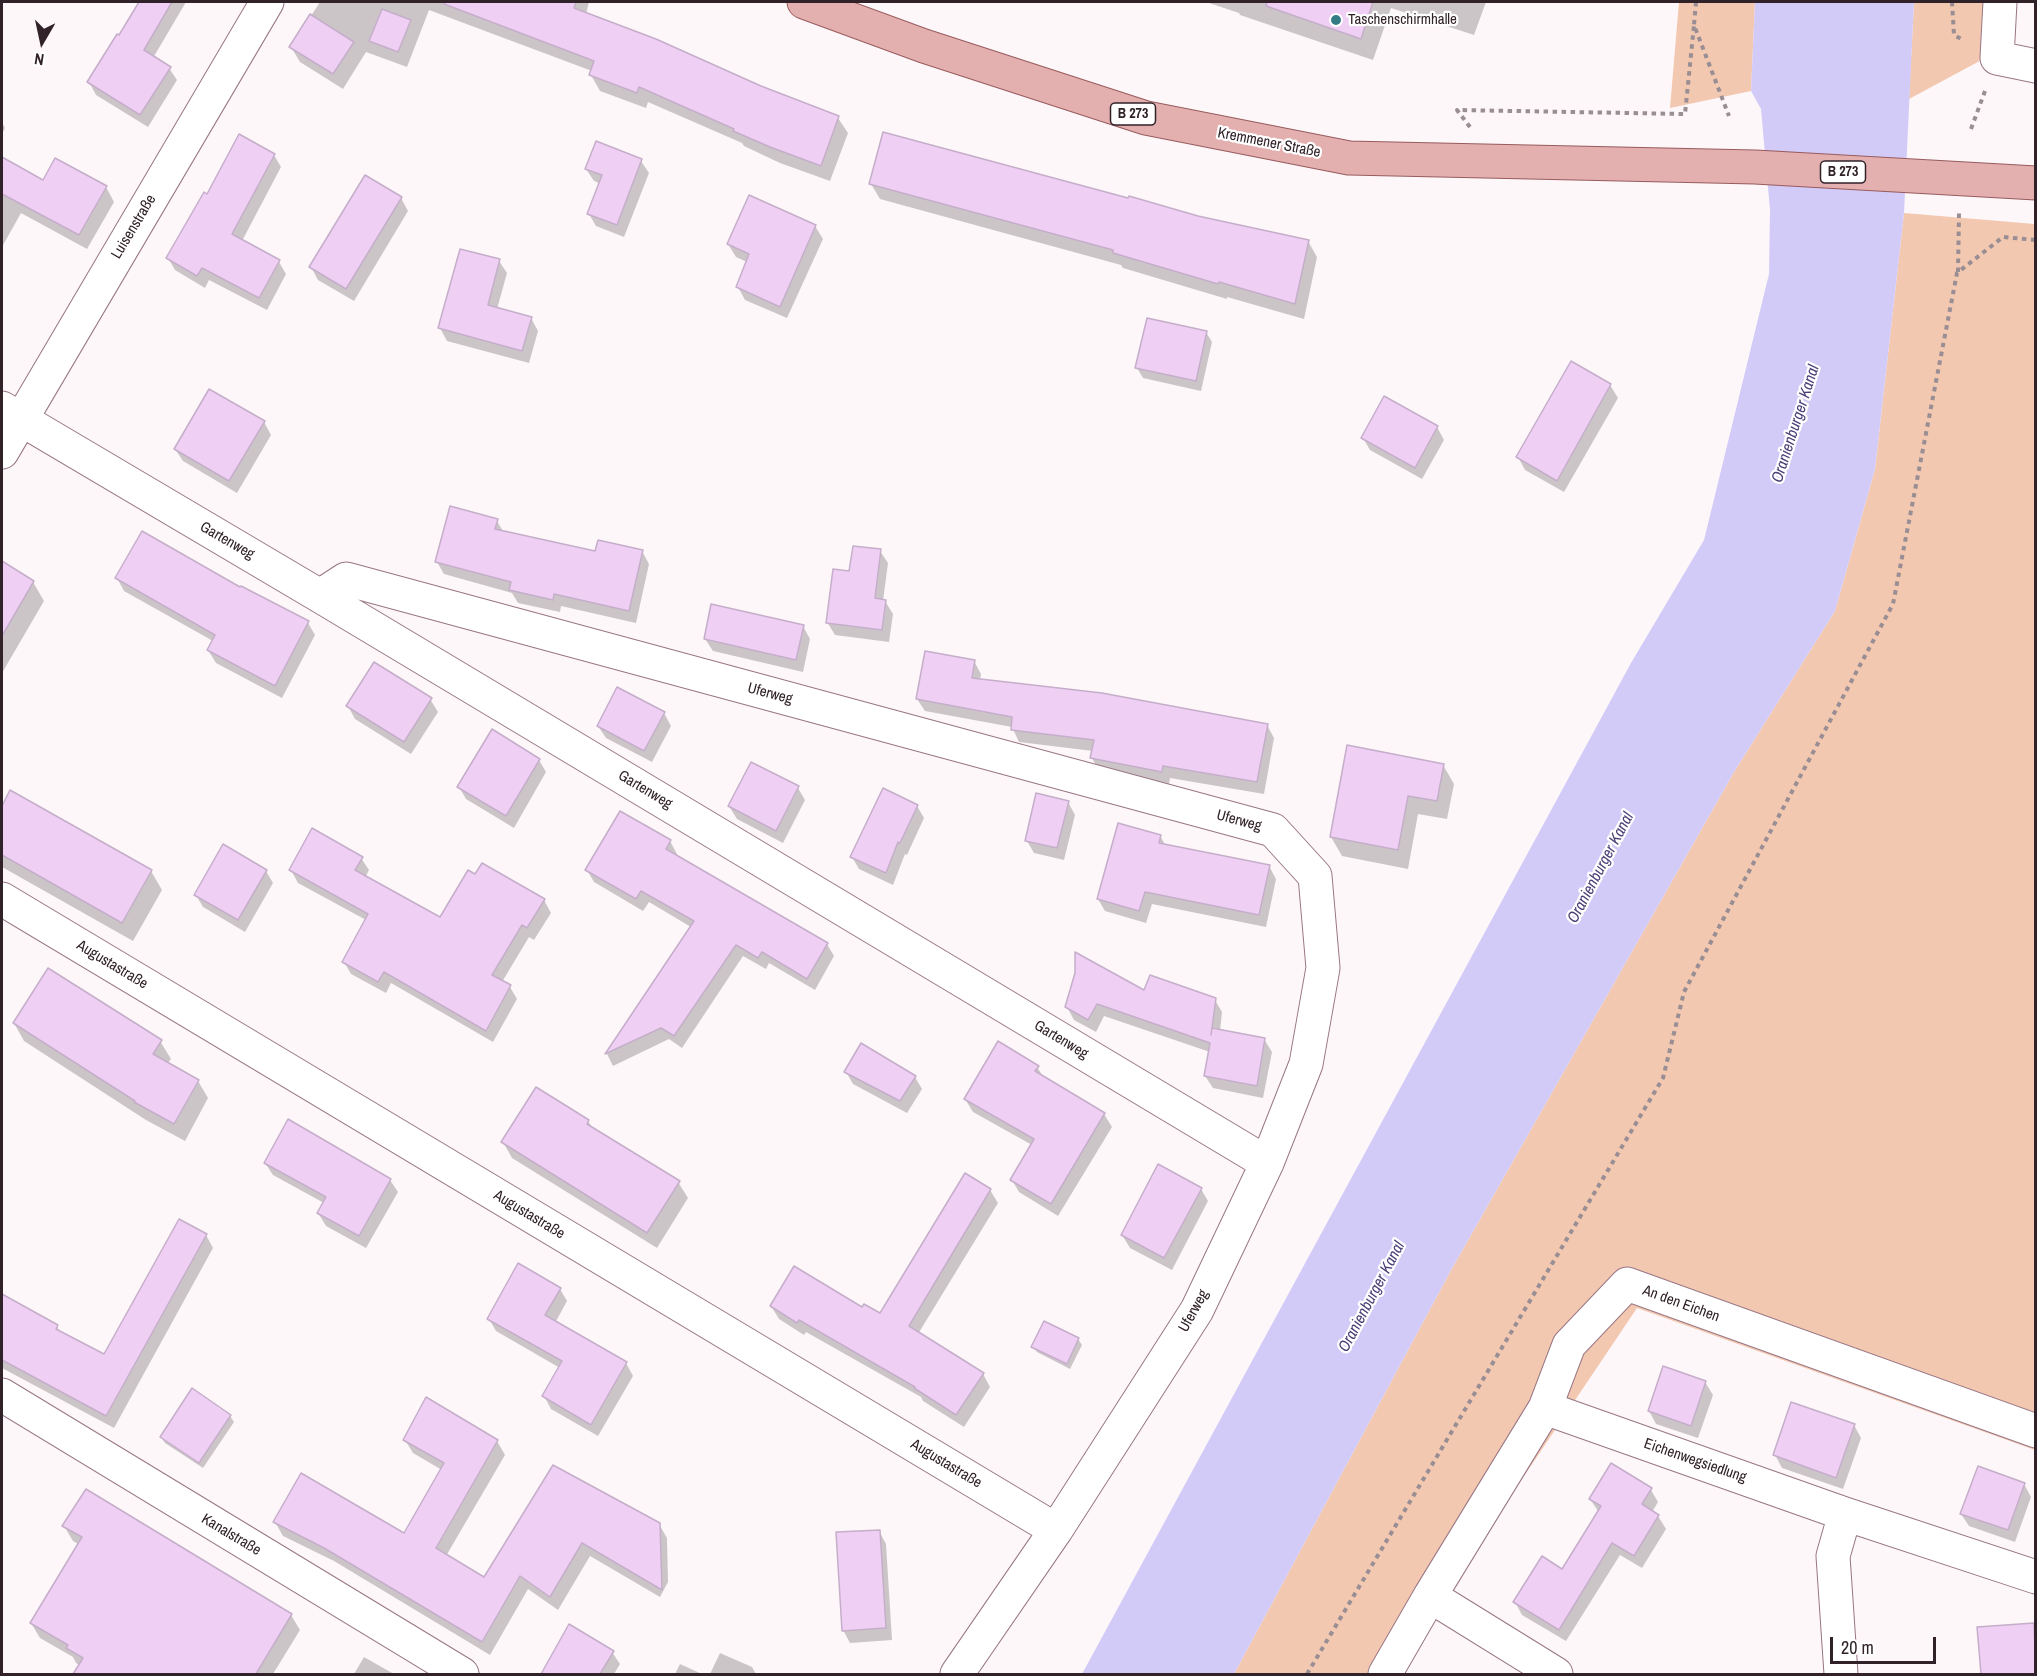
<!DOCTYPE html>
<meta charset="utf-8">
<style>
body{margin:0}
#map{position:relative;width:2037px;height:1676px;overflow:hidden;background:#fef7fa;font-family:"Archivo Narrow",sans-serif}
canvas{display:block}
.frame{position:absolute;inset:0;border:3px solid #302228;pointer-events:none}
.north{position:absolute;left:12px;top:12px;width:60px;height:60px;-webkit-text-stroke:4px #fff;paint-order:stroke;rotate:189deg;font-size:16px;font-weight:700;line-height:24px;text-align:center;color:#302228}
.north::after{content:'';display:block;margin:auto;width:21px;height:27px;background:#302228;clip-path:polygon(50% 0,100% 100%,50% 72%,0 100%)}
.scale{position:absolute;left:1830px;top:1637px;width:106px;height:27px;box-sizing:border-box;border:3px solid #302228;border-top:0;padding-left:8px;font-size:18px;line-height:21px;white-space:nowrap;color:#302228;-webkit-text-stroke:4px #fff;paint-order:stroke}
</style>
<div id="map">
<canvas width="2037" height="1676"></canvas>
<div class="frame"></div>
<div class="north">N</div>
<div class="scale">20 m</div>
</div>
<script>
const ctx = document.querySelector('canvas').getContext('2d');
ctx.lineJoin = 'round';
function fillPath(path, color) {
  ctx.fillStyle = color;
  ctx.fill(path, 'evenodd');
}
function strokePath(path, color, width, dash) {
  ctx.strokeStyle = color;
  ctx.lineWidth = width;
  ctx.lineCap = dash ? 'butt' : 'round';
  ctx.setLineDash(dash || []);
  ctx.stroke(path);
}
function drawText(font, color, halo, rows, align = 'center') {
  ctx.font = font + ' "Archivo Narrow",sans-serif';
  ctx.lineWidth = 4.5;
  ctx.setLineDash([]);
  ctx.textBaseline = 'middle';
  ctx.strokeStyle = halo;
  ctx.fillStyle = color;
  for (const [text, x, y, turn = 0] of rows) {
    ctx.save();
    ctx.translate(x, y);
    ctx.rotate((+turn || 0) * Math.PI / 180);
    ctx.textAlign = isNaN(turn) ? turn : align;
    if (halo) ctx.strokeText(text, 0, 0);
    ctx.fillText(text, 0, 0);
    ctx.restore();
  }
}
const green = new Path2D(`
 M1679,2H1755L1751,91L1670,108Z
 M1914,2H2017L2015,42L1909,99Z
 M1904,213L2035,224V1450L1637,1308L1391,1674H1234L1450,1272L1734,772L1835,611L1875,469Z`);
const water = new Path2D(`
 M1755,2H1914L1904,213L1875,469L1835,611L1734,772L1450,1272L1234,1674H1082L1631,663L1704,540L1769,274L1770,210L1761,109L1751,91Z`);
const shadow = new Path2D(`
 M141,2H186L153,58L169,68L177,80L148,127L96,95L89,82L120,37Z
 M320,2H589L586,14L760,87L838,118L848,133L830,181L780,163L744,146L742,143L648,102L646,108L600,91L591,75L592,71L429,10L407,67L366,52L343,89L300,62L291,47Z
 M1206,2H1486L1474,35L1391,8L1373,60L1240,15L1239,13Z
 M2,122L5,128L2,134Z
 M596,143L641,161L649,173L624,237L596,226L589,214L601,184L594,181L586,169Z
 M274,155L281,167L242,241L279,262L286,274L267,310L209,280L205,288L175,270L168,258L208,196Z
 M2,159L44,182L106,187L114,202L87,249L21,213L2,247Z
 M871,184L1197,218L1308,241L1317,257L1304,319L1227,297V299L1123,268L1121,265L880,199Z
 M401,198L408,211L354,301L318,280L311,267Z
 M815,226L823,239L787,318L745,300L738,287L747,262L736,257L728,244Z
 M499,261L507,273L497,309L531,318L538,331L529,363L447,341L440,328Z
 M1206,332L1212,342L1201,391L1143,378L1137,368Z
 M1610,385L1618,398L1564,492L1525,470L1518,457Z
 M264,422L271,435L237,493L183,461L175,449Z
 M1437,427L1444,440L1422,479L1370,450L1363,438Z
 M497,521L504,533L597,552L642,551L649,564L636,623L561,606L560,612L518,603L512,593L444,574L437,562Z
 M880,551L888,563L883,601H885L893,614L889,642L835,635L827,622L851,573Z
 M2,563L33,582L44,601L2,673Z
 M117,578L241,589L308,623L315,635L282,698L216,663L208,650L213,641L124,591Z
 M803,626L810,639L803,672L713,651L705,639Z
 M974,661L981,674L980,680L1267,725L1274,738L1264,794L1170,778L1169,784L1099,771L1092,758L1093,751L1019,742L1012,727L925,711L917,699Z
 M430,699L438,712L411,754L355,719L348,706Z
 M664,713L671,726L652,762L606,738L598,726Z
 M539,760L546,772L514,828L466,799L459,787Z
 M1443,765L1454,784L1447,819L1418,814L1408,869L1342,856L1331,837Z
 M798,788L805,800L783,843L737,819L729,806Z
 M11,792L151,871L162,890L133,941L2,867V809Z
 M1068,802L1075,815L1064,860L1034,853L1027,841Z
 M917,806L924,818L907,855L905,854L893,885L859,869L852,857Z
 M1160,836L1166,846L1269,866L1276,879L1266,927L1152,904L1146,923L1105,911L1098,899Z
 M670,841L677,854L675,856L827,944L834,956L815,990L769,963L766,969L743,956L682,1048L669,1039L613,1066L607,1054L691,927L649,902L643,911L594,882L587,870Z
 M361,858L369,870L365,878L440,919L544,900L551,913L534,940L529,937L502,982L510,987L517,999L493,1042L391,983L386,993L351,974L344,962L366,920L298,883L291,870Z
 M266,871L273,883L245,932L203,907L196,895Z
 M1145,992L1215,1000L1222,1012L1220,1031L1264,1039L1272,1052L1263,1098L1213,1088L1205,1076L1210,1052L1104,1016L1096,1032L1074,1020L1067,1007Z
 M14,1023L160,1041L171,1059L167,1064L198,1081L208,1098L185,1141L146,1120L24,1041Z
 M1037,1067L1044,1078L1104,1114L1112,1127L1058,1216L1019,1192L1012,1180L1032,1145L973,1112L965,1099Z
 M846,1072L915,1077L922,1089L907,1113L853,1084Z
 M588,1121L593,1129L678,1182L688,1198L657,1248L512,1158L503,1142Z
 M265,1163L390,1180L398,1192L366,1248L326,1226L318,1213L324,1203L273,1175Z
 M1201,1189L1208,1201L1172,1270L1130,1248L1122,1235Z
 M990,1190L998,1203L918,1334L983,1374L990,1387L964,1427L923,1401L921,1397L806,1332L804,1335L779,1319L771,1306L863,1310L880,1315Z
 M206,1235L213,1248L114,1428L2,1368V1295L57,1326L60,1333L104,1356Z
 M560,1289L567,1301L555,1323L626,1363L633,1376L598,1436L551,1409L544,1396L560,1368L496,1331L489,1319Z
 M1078,1339L1082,1345L1070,1369L1037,1352L1033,1347Z
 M1705,1382L1713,1395L1698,1438L1656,1424L1649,1411Z
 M427,1400L497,1441L505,1455L446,1556L484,1579L553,1467L659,1524L667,1538L668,1582L660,1597L590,1556L558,1610L528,1589L490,1655L334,1561L283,1536L275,1522L404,1535L442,1470L413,1453L405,1440Z
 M230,1416L234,1422L203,1468L165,1443L161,1437Z
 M1854,1425L1861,1438L1843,1489L1782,1468L1775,1455Z
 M2024,1484L2031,1497L2015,1542L1969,1526L1961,1514Z
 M1651,1490L1658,1502L1652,1512L1658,1516L1666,1529L1642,1568L1620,1555L1566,1641L1522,1615L1515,1602L1563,1571L1598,1511L1590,1499Z
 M64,1526L200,1560L201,1558L291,1615L300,1630L273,1674H185L180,1672L178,1674H92L90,1671L76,1663L73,1657L40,1638L31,1623L80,1545L73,1541Z
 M879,1531L886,1544L892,1640L850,1643L843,1630Z
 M2034,1624L2036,1628V1674H1982L1979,1629Z
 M570,1627L612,1652L620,1664L614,1674H542Z
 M720,1653L752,1667L756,1674H710Z
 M364,1657L394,1674H354Z
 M680,1664L702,1674H675Z`);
const building = new Path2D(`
 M139,2H172L144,50L171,67L140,115L87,82L117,34L119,35Z
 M444,2H576L574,8L656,39L761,86L839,116L821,166L770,147L733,131L734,129L639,87L637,93L589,75L594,61L444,4Z
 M1267,2H1373L1361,39L1266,6Z
 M382,9L411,20L398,52L369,41Z
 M310,14L354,42L333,74L289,47Z
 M883,132L1128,198L1129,196L1198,216L1309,240L1295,304L1219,282L1218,284L1113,253V250L869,184Z
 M239,134L275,154L232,234L280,260L259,298L202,268L197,276L166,258L204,192L207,194Z
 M596,141L642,159L617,225L587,214L602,175L585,169Z
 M2,157L43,180L55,158L107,186L79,235L2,194Z
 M365,175L402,197L346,289L309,267Z
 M749,195L816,225L780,307L736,287L749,254L727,244Z
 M460,249L500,259L488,305L532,317L522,351L438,328Z
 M1147,318L1207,331L1196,381L1135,368Z
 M1571,361L1611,384L1557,481L1516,457Z
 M209,389L265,421L229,481L174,449Z
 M1384,396L1438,426L1415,468L1361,438Z
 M450,506L498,519L495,529L595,551L598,540L643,550L629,611L554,594L553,600L509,590L511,582L435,562Z
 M142,531L240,587L241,586L309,621L275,686L207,650L215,635L115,578Z
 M853,546L881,549L875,598L886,600L882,630L826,623L833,569L849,571Z
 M2,561L34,581L2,636Z
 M711,604L804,625L796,660L704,639Z
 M925,651L975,660L972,678L1102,693L1268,724L1257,782L1163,766L1162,772L1090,758L1094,740L1011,730L1012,717L916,699Z
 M374,662L432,698L404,742L346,706Z
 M617,687L665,712L644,751L597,726Z
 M492,729L540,759L506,816L457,787Z
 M1347,745L1444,764L1437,801L1408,796L1398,850L1330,837Z
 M751,762L799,786L776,831L728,806Z
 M883,788L918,805L900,843L898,842L886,873L850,857Z
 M10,790L152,870L122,923L2,855V806Z
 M1036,793L1069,801L1057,848L1025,841Z
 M620,811L671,840L666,849L828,943L807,979L762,952L758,958L736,945L674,1036L661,1028L605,1054L694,921L641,891L636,899L585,870Z
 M1118,823L1161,835L1159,843L1270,865L1259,915L1145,892L1139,911L1097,899Z
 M312,828L363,857L355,870L440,917L468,870L475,874L482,863L545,899L527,928L522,925L492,975L511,985L486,1031L384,972L378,982L342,962L368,914L289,870Z
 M223,844L267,870L238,920L194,895Z
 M1075,952L1144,990L1150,975L1216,998L1211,1035L1212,1028L1265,1038L1257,1086L1204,1076L1210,1043L1097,1004L1088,1020L1065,1007L1075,973Z
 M48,968L162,1040L153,1054L199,1080L174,1124L134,1102L135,1101L13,1023Z
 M998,1041L1039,1066L1035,1071L1105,1113L1051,1204L1010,1180L1034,1139L964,1099Z
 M861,1043L916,1076L900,1101L844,1072Z
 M536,1087L589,1120L587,1124L680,1181L647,1233L501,1142Z
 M288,1119L391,1179L359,1236L317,1213L326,1197L264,1163Z
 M1158,1164L1202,1188L1164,1258L1121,1235Z
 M965,1173L991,1189L909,1326L984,1373L956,1415L914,1388L915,1387L799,1320L797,1323L770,1306L794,1266L862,1307L864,1304L880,1313Z
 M179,1219L207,1234L106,1416L2,1360V1294L58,1325L56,1329L104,1354Z
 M518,1263L561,1288L545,1315L627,1362L591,1425L542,1396L562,1361L487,1319Z
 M1044,1321L1079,1338L1067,1364L1031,1347Z
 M1663,1366L1706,1381L1691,1426L1648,1411Z
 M192,1388L231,1415L199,1463L160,1437Z
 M426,1397L498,1440L436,1548L484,1577L553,1465L660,1523L662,1590L582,1543L550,1597L520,1576L482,1642L324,1548L273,1522L301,1473L404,1533L444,1463L403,1440Z
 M1791,1402L1855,1424L1836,1478L1773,1455Z
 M1611,1463L1652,1488L1642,1504L1659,1515L1634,1556L1612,1543L1559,1630L1513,1602L1542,1556L1562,1569L1601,1506L1589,1499Z
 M1978,1466L2025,1483L2008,1530L1960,1514Z
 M86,1489L292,1614L256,1674H73L83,1658L66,1648L68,1645L30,1623L82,1537L62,1526Z
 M880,1530L886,1628L842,1631L836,1532Z
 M2034,1623L2036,1674H1981L1977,1627Z
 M569,1624L614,1651L600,1674H541Z`);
const path = new Path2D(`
 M1696,2L1694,25L1729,116
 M1952,2L1954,35L1963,40
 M1470,127L1457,110L1685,114L1694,25
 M1971,129L1985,91
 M1958,272L1959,213
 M1307,1674L1663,1078L1684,992L1893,604L1957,273L2003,237L2036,240`);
const minor = new Path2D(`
 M2000,2L1997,58L2036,66
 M2,408L320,596L1267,1163
 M2,452L267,2
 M320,596L346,579L1273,830L1315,876L1323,968L1306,1064L1267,1163L1197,1310L1056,1530L957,1674
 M2,899L1056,1530
 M2,1395L462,1674
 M1545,1408L1845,1514L2036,1577
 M1430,1596L1556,1674
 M1385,1674L1430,1596L1545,1408L1569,1345L1627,1284L2036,1431
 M1841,1674L1833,1556L1845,1514`);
const major = new Path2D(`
 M804,2L924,46L1146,118L1349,158L1755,167L2036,183`);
const markers = [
 [1336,20,6,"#357d84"]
];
const shields = [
 [1133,114,45],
 [1843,172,45]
];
const shieldNames = [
 ["B 273",1133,114],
 ["B 273",1843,172]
];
const poiNames = [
 ["Taschenschirmhalle",1348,20]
];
const streetNames = [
 ["Kremmener Straße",1269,143,11],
 ["Luisenstraße",134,227,-59],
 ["Gartenweg",227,541,30],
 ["Uferweg",770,694,15],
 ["Gartenweg",645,790,31],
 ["Uferweg",1239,821,15],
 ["Augustastraße",112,965,31],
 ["Gartenweg",1061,1040,31],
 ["Augustastraße",529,1215,31],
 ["An den Eichen",1681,1304,20],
 ["Uferweg",1194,1311,-61],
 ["Eichenwegsiedlung",1695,1461,19],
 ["Augustastraße",946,1464,31],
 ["Kanalstraße",231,1535,31]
];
const waterNames = [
 ["Oranienburger Kanal",1796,424,-72],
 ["Oranienburger Kanal",1601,868,-62],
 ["Oranienburger Kanal",1372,1297,-62]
];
fillPath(green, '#f3c8b1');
fillPath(water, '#d2cbf7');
fillPath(shadow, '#0003');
fillPath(building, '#efcff4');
strokePath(building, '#c5aec9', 1.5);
strokePath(minor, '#987684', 35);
strokePath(major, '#985b5d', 35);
strokePath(path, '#998e93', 4, [4.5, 4.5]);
strokePath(minor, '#fff', 33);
strokePath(major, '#e3afaf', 33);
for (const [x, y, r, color] of markers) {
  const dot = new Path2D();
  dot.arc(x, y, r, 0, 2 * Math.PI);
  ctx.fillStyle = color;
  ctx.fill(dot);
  strokePath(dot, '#fff', 2);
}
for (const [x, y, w] of shields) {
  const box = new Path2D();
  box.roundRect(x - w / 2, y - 11, w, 22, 4.5);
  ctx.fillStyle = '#fff';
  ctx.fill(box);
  strokePath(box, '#302228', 1.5);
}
drawText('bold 14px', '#302228', null, shieldNames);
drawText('15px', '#302228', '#fff', poiNames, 'left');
drawText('15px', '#302228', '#fff', streetNames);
drawText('italic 16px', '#4c4077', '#fff', waterNames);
</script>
